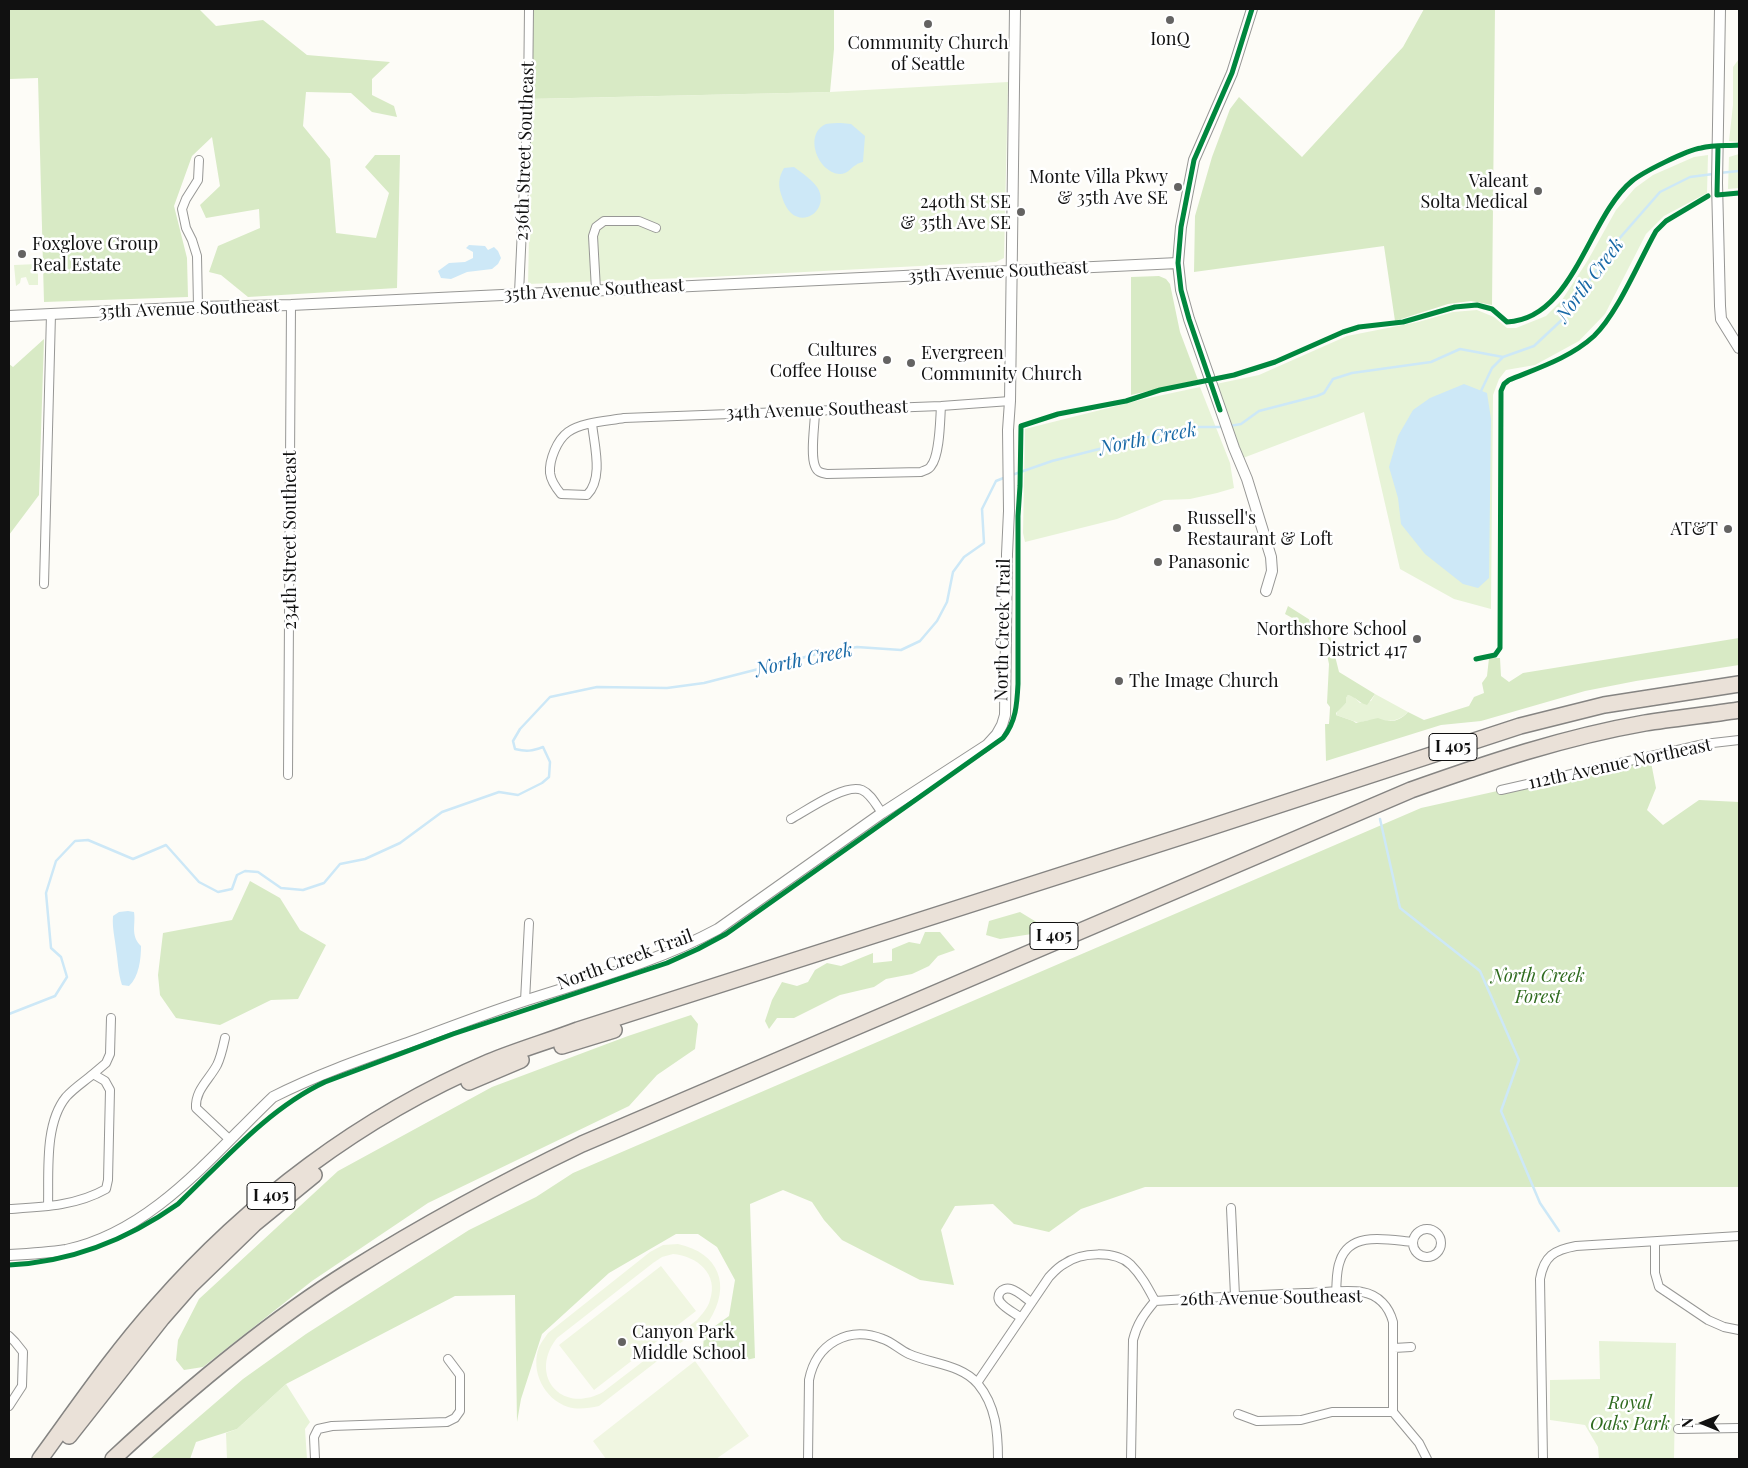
<!DOCTYPE html>
<style>
body{margin:0}
#map{position:relative;width:1748px;height:1468px;overflow:hidden;background:#fdfcf7;font-family:"Playfair Display",serif}
canvas{display:block}
.frame{position:absolute;inset:0;border:10px solid #111;pointer-events:none}
.north{position:absolute;left:1678px;top:1398px;width:50px;height:50px;-webkit-text-stroke:4px #fff;paint-order:stroke;rotate:270deg;font-size:14px;font-weight:700;line-height:20px;text-align:center;color:#111}
.north::after{content:'';display:block;margin:auto;width:18px;height:22px;background:#111;clip-path:polygon(50% 0,100% 100%,50% 72%,0 100%)}
</style>
<div id="map">
<canvas width="1748" height="1468"></canvas>
<div class="frame"></div>
<div class="north">N</div>
</div>
<script>
const ctx = document.querySelector('canvas').getContext('2d');
ctx.lineJoin = 'round';
function fillPath(path, color) {
  ctx.fillStyle = color;
  ctx.fill(path, 'evenodd');
}
function strokePath(path, color, width, dash) {
  ctx.strokeStyle = color;
  ctx.lineWidth = width;
  ctx.lineCap = dash ? 'butt' : 'round';
  ctx.setLineDash(dash || []);
  ctx.stroke(path);
}
function drawText(font, color, halo, rows, align = 'center') {
  ctx.font = font + ' "Playfair Display",serif';
  ctx.lineWidth = 5;
  ctx.setLineDash([]);
  ctx.textBaseline = 'middle';
  ctx.strokeStyle = halo;
  ctx.fillStyle = color;
  for (const [text, x, y, turn = 0] of rows) {
    ctx.save();
    ctx.translate(x, y);
    ctx.rotate((+turn || 0) * Math.PI / 180);
    ctx.textAlign = isNaN(turn) ? turn : align;
    if (halo) ctx.strokeText(text, 0, 0);
    ctx.fillText(text, 0, 0);
    ctx.restore();
  }
}
const green = new Path2D(`
 M1739,59V142L1729,141L1733,105V67Z
 M1008,82L1004,258L996,262L709,277L528,284L532,99L830,92Z
 M1739,154V188L1728,189L1729,157Z
 M1708,155L1707,193L1664,216L1646,234L1605,314L1579,341L1535,365L1506,370L1499,379L1493,395L1491,609L1454,599L1400,569L1364,412L1243,458L1216,384L1259,375L1347,336L1418,322L1453,312L1477,310L1494,317L1507,328H1516L1546,316L1562,300L1588,260L1616,210L1635,188L1653,175L1694,157Z
 M38,264V285H29L26,277L21,278L20,283L16,286L14,265Z
 M1200,387L1230,463L1234,488L1217,493L1190,499L1164,500L1117,519L1025,542L1023,533L1025,429L1144,399Z
 M1375,694L1408,712C1392,729 1377,715 1359,723L1336,715L1338,710L1346,703V698L1348,695L1354,697L1360,703L1371,701Z
 M1599,1341L1676,1343L1674,1459H1599L1598,1447L1585,1425L1550,1420V1380L1600,1379Z
 M286,1384L310,1422L305,1429L307,1459H227L226,1433L237,1429Z`);
const forest = new Path2D(`
 M9,9H199L216,26L263,20L307,55L390,62L372,79V95L394,106L397,117L372,112L351,93L306,92L303,126L330,159L336,233L376,238L389,193L365,167L375,155H400L397,288L248,297L221,275L209,272L218,246L260,228L259,209L206,218L200,205L220,186L212,137L192,156L174,206L187,258L188,297L44,302L38,78L9,79Z
 M529,9H834V49L830,92L528,99Z
 M1424,9H1495L1492,305L1471,301L1448,304L1395,321L1384,246L1194,272L1195,216L1212,157L1230,109L1239,97L1302,157L1403,47Z
 M1159,276L1166,279L1170,284L1180,332L1198,380L1131,395V277Z
 M44,339L39,495L9,535V364L13,367Z
 M1288,606L1329,632L1339,672L1375,694L1367,705C1359,703 1356,697 1348,695L1346,698V703L1336,713V715L1353,721L1356,723L1378,718C1390,723 1399,722 1408,712L1424,720L1469,706L1474,697L1484,693L1482,683L1487,676L1489,658H1500L1501,676L1509,682L1523,673L1739,638V665L1636,681L1585,691L1481,721L1441,725L1326,761L1325,724H1329L1330,707L1327,703L1329,664L1326,650L1329,648L1330,641L1327,637L1285,614Z
 M1650,757L1656,788L1647,810L1663,825L1699,800L1739,802V1187H1145L1081,1209L1049,1232L1014,1224L993,1204L955,1206L941,1230L954,1285L920,1280L842,1240L824,1220L812,1202L783,1190L750,1204L755,1358L746,1360L729,1353L703,1350L704,1334L729,1316L735,1280L717,1247L698,1234H676L609,1273L542,1334L521,1399L517,1422L515,1295L455,1296L286,1384L237,1429L196,1442L190,1459H150L243,1379L306,1334L469,1230L536,1197L573,1173L1421,808Z
 M250,881L280,898L300,930L326,945L298,999L271,1000L220,1025L176,1018L160,995L158,975L163,933L232,920Z
 M1020,912L1043,926L1038,933L1000,939L986,935L989,921Z
 M925,932H940L955,950L938,956L929,966L912,974L886,979L874,987L840,995L794,1018H777L769,1029L765,1021L772,1000L782,982L797,986L808,982L815,970L827,963L841,966L873,953V963L892,961V949L909,942L920,944Z
 M691,1015L698,1024L695,1049L657,1075L629,1106L428,1203L312,1281L203,1367L184,1370L176,1360L178,1340L199,1299L338,1171L492,1087L628,1036Z`);
const pitch = new Path2D(`
 M678,1244C719,1253 732,1285 709,1321L599,1406C589,1408 579,1410 568,1407C544,1399 530,1371 539,1347C541,1342 545,1338 548,1333L650,1252L663,1245ZM673,1254C697,1256 719,1274 710,1300C708,1308 702,1314 697,1320L603,1392C561,1415 528,1375 557,1338L653,1263L662,1257Z
 M661,1266L696,1311L594,1390L559,1345Z
 M695,1361L749,1436L716,1459H606L593,1441Z`);
const water = new Path2D(`
 M841,123L851,124L865,136L863,162C860,163 858,163 856,165C850,168 848,174 840,174C818,173 803,134 826,124C830,123 837,123 841,123Z
 M794,167C802,173 811,179 817,187C833,211 794,237 782,197C778,186 778,178 784,168Z
 M469,245L485,246L488,250L494,247L498,251L501,258L498,264L492,269L467,272L451,279L441,278L438,271L449,263L465,262L473,258V252L466,248Z
 M1464,384L1487,393L1491,419L1489,578L1478,588L1463,584L1425,554L1401,524L1398,498L1389,467L1398,436L1413,410L1430,398Z
 M128,911L134,912C136,925 130,935 141,946C141,959 139,977 129,986L122,985C118,973 118,961 116,949C115,938 112,928 113,916L119,912Z`);
const stream = new Path2D(`
 M1719,173L1739,171
 M1481,391L1492,368L1503,357
 M1230,426L1241,424L1259,411L1317,396L1324,393L1333,379L1352,373L1431,362L1460,349L1503,357L1534,346L1566,316L1611,248L1660,192L1690,177L1713,174
 M1012,475L1052,461L1115,445L1191,427H1224
 M1380,819L1400,908L1480,971L1519,1060L1501,1111L1540,1203L1559,1231
 M9,1014L55,996L67,977L61,957L51,948L46,893L56,861L75,841L88,840L133,859L166,845L199,882L218,892L232,889L237,875L245,871L258,872L281,888L303,890L324,883L340,864L365,859L400,843L442,812L499,792L518,795L542,783L549,777L550,762L543,747C532,751 527,752 515,749L513,741L520,729L550,697L597,687L667,688L704,683L817,654L857,647L901,650L920,641L937,621L947,602L953,572L964,557L984,543L982,509L996,481L1006,477`);
const minor = new Path2D(`
 M596,290L593,236L596,227L604,221H639L656,228
 M519,293L528,99L529,9
 M198,307L197,256L192,240L186,228L182,209L186,199L198,180L199,160
 M815,411C815,424 810,454 815,466C817,472 821,473 827,474L921,472C925,470 929,470 931,466C940,455 940,420 941,406
 M592,423C594,445 604,478 587,495L561,494C556,488 551,481 550,473C549,460 557,440 568,432C582,422 608,421 624,418L941,406L1010,401
 M44,584L51,314
 M288,775L291,305
 M1501,790L1704,744L1739,740
 M791,819C806,811 845,783 862,790C871,794 876,805 882,813
 M525,1001L529,923
 M225,1038C223,1047 221,1057 217,1065C209,1080 195,1090 196,1108L229,1139
 M48,1206C49,1173 44,1124 66,1097C74,1088 85,1081 93,1074
 M1231,1208L1235,1296
 M9,1209C42,1207 76,1206 106,1189L108,1180L110,1090L105,1081L93,1074L106,1063L110,1054L111,1018
 M1413 1243a14 14 0 1 1 28 0a14 14 0 1 1-28 0Z
 M1655,1242V1273L1659,1287L1708,1320L1724,1327L1739,1330
 M1336,1292C1337,1282 1336,1271 1340,1261C1350,1230 1389,1240 1413,1242
 M1155,1301C1205,1298 1255,1295 1305,1293C1321,1293 1347,1289 1362,1292C1379,1295 1389,1307 1393,1322V1412L1419,1443L1427,1459
 M1021,1318C1015,1313 1006,1309 1001,1303C994,1296 1002,1286 1011,1289C1018,1291 1025,1298 1031,1302
 M9,1336L15,1342L23,1352L22,1386L9,1406
 M1394,1348L1411,1347
 M977,1383L1049,1277C1053,1273 1058,1267 1064,1264C1081,1252 1115,1250 1131,1265C1142,1276 1148,1288 1155,1301
 M1238,1414L1257,1421L1301,1420L1332,1412H1393
 M1678,1429L1739,1428
 M315,1459L314,1437L318,1429L332,1426L447,1422L455,1418L460,1411V1375L448,1359
 M808,1459L809,1380C816,1344 848,1325 883,1339C892,1342 900,1350 909,1354C931,1364 961,1364 978,1384C996,1406 998,1432 998,1459
 M1131,1459L1133,1340C1137,1324 1144,1314 1155,1301
 M1543,1459L1540,1279C1544,1256 1554,1250 1576,1246L1739,1236`);
const tertiary = new Path2D(`
 M1252,9L1232,73L1194,160L1181,227L1178,263L1181,290L1189,319L1234,448L1247,479L1271,557L1272,571L1266,591
 M1720,9L1717,183L1720,306L1721,319L1739,348
 M9,316L198,307L291,305L1178,263
 M9,1255C28,1254 47,1253 66,1250C152,1232 212,1155 273,1097C318,1074 368,1057 416,1040C453,1026 490,1012 527,1000C592,979 657,962 718,929L882,813L987,745L997,734L1002,725L1005,715L1007,554L1009,511L1008,430L1010,401L1015,9`);
const motorway = new Path2D(`
 M562,1046L614,1030
 M469,1082L521,1060
 M69,1436L162,1318L190,1286L254,1224L314,1175
 M40,1459C78,1407 114,1354 157,1306C248,1202 362,1116 489,1062C518,1050 549,1041 578,1030L1196,832L1520,726L1604,705L1739,684
 M113,1459C184,1393 267,1323 350,1271C425,1224 503,1182 582,1144L1411,790C1487,763 1565,737 1645,723C1676,718 1708,715 1739,710`);
const cycleway = new Path2D(`
 M1718,146L1717,195L1739,193
 M1220,410L1189,319L1181,290L1178,263L1181,227L1194,160L1232,73L1252,9
 M1476,659L1495,655L1500,648L1501,391L1504,384L1509,380C1538,368 1570,358 1594,336C1618,313 1639,261 1656,231L1666,221L1708,196
 M9,1265C71,1262 127,1240 178,1204C223,1161 269,1108 325,1082L453,1034L667,963L698,949L726,934L1003,738C1016,722 1017,704 1018,684V516L1020,486L1021,426L1058,414L1126,401L1160,390L1234,375L1275,362L1343,332L1359,327L1403,322L1455,307L1477,305L1492,309L1507,322C1574,319 1588,217 1632,181C1643,172 1687,150 1701,148C1713,145 1727,146 1739,145`);
const markers = [
 [1170,20,5,"#646362"],
 [928,24,5,"#646362"],
 [1178,187,5,"#646362"],
 [1538,191,5,"#646362"],
 [1021,212,5,"#646362"],
 [22,254,5,"#646362"],
 [887,360,5,"#646362"],
 [911,363,5,"#646362"],
 [1177,528,5,"#646362"],
 [1728,529,5,"#646362"],
 [1158,562,5,"#646362"],
 [1417,639,5,"#646362"],
 [1119,681,5,"#646362"],
 [622,1342,5,"#646362"]
];
const shields = [
 [1453,747,48],
 [1054,936,48],
 [271,1196,48]
];
const shieldNames = [
 ["I 405",1453,747],
 ["I 405",1054,936],
 ["I 405",271,1196]
];
const poiNames = [
 ["IonQ",1170,39,"center"],
 ["Community Church",928,43,"center"],
 ["of Seattle",928,64,"center"],
 ["Monte Villa Pkwy",1168,177],
 ["& 35th Ave SE",1168,198],
 ["Valeant",1528,181],
 ["Solta Medical",1528,202],
 ["240th St SE",1011,202],
 ["& 35th Ave SE",1011,223],
 ["Foxglove Group",32,244,"left"],
 ["Real Estate",32,265,"left"],
 ["Cultures",877,350],
 ["Coffee House",877,371],
 ["Evergreen",921,353,"left"],
 ["Community Church",921,374,"left"],
 ["Russell's",1187,518,"left"],
 ["Restaurant & Loft",1187,539,"left"],
 ["AT&T",1718,529],
 ["Panasonic",1168,562,"left"],
 ["Northshore School",1407,629],
 ["District 417",1407,650],
 ["The Image Church",1129,681,"left"],
 ["Canyon Park",632,1332,"left"],
 ["Middle School",632,1353,"left"]
];
const streetNames = [
 ["236th Street Southeast",525,151,-88],
 ["35th Avenue Southeast",998,272,-3],
 ["35th Avenue Southeast",594,290,-3],
 ["35th Avenue Southeast",189,309,-2],
 ["34th Avenue Southeast",817,410,-2],
 ["234th Street Southeast",290,540,-90],
 ["North Creek Trail",1003,630,-89],
 ["112th Avenue Northeast",1620,764,-12],
 ["North Creek Trail",625,960,-20],
 ["26th Avenue Southeast",1271,1298,-1]
];
const parkNames = [
 ["North Creek",1538,976],
 ["Forest",1538,997],
 ["Royal",1630,1403],
 ["Oaks Park",1630,1424]
];
const waterNames = [
 ["North Creek",1590,280,-53],
 ["North Creek",1148,439,-11],
 ["North Creek",804,660,-12]
];
fillPath(green, '#e7f3d7');
fillPath(forest, '#d8eac5');
fillPath(pitch, '#f0f6e1');
fillPath(water, '#cde8f7');
strokePath(stream, '#cde8f7', 2.5);
strokePath(minor, '#979795', 10);
strokePath(tertiary, '#979795', 12);
strokePath(motorway, '#858482', 18);
strokePath(minor, '#fffffe', 8);
strokePath(tertiary, '#fffffe', 10);
strokePath(motorway, '#eae1d8', 15);
strokePath(cycleway, '#00873e', 5);
for (const [x, y, r, color] of markers) {
  const dot = new Path2D();
  dot.arc(x, y, r, 0, 2 * Math.PI);
  ctx.fillStyle = color;
  ctx.fill(dot);
  strokePath(dot, '#fff', 2);
}
for (const [x, y, w] of shields) {
  const box = new Path2D();
  box.roundRect(x - w / 2, y - 13.5, w, 27, 4);
  ctx.fillStyle = '#fff';
  ctx.fill(box);
  strokePath(box, '#111', 1);
}
drawText('bold 16px', '#111', null, shieldNames);
drawText('18px', '#111', '#fff', poiNames, 'right');
drawText('18px', '#111', '#fff', streetNames);
drawText('italic 18px', '#2f6b1f', '#fff', parkNames);
drawText('italic 19px', '#1768a6', '#fff', waterNames);
</script>
